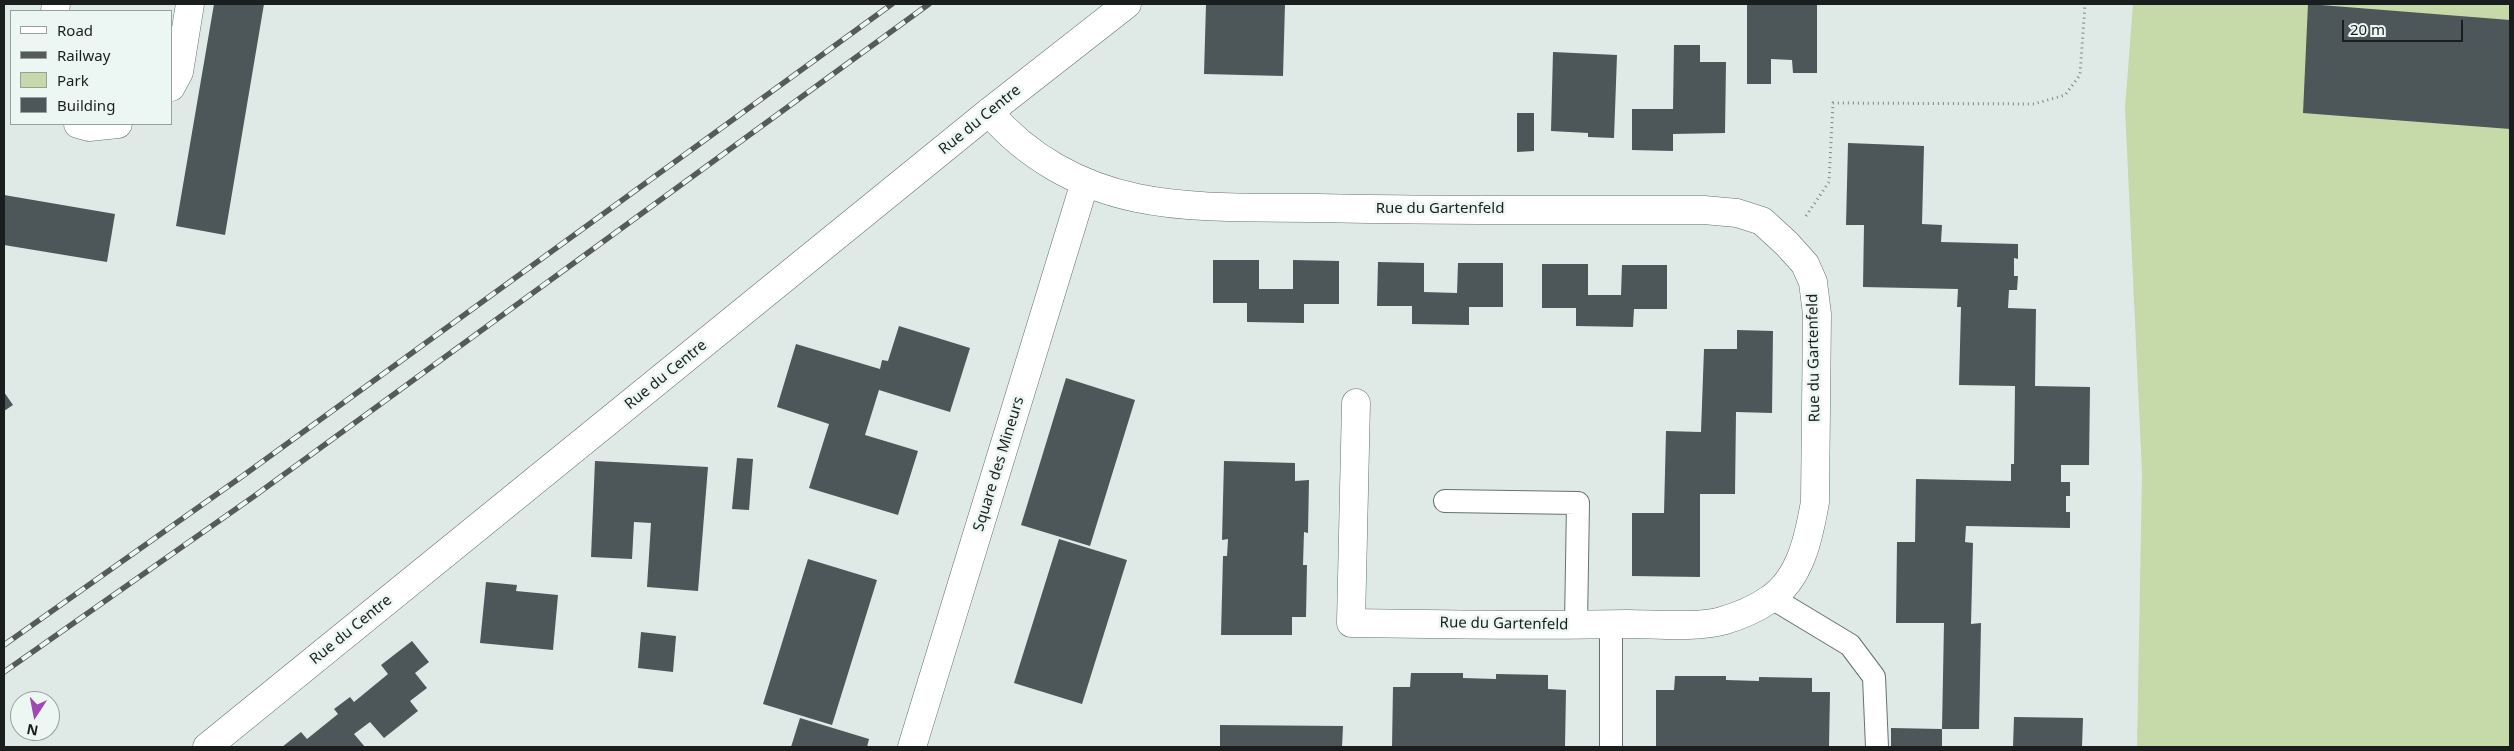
<!DOCTYPE html>
<style>
body{margin:0}
#map{position:relative;width:2514px;height:751px;overflow:hidden;background:#dfeae7;font-family:"Noto Sans",sans-serif}
canvas{display:block}
.frame{position:absolute;inset:0;border:5px solid #1b1e1e;pointer-events:none}
.legend{position:absolute;left:10px;top:10px;width:162px;height:115px;box-sizing:border-box;background:#ecf7f4;border:1px solid #98a09e;margin:0;padding:6px 9px;list-style:none;font-size:15px;color:#1b1e1e}
.legend li{display:flex;align-items:center;gap:10px;height:25px}
.legend b{width:25px;border:1px solid #98a09e}
.north{position:absolute;left:10px;top:691px;width:50px;height:50px;box-sizing:border-box;background:#ecf7f4;border:1px solid #98a09e;border-radius:50%;rotate:191deg;font-size:14px;font-weight:700;line-height:20px;text-align:center;color:#1b1e1e}
.north::after{content:'';display:block;margin:auto;width:18px;height:22px;background:#a048b5;clip-path:polygon(50% 0,100% 100%,50% 72%,0 100%)}
.scale{position:absolute;left:2342px;top:20px;width:121px;height:22px;box-sizing:border-box;border:2px solid #1b1e1e;border-top:0;padding-left:6px;font-size:15px;line-height:18px;white-space:nowrap;color:#1b1e1e;-webkit-text-stroke:4px #ecf7f4;paint-order:stroke}
</style>
<div id="map">
<canvas width="2514" height="751"></canvas>
<div class="frame"></div>
<ul class="legend">
<li><b style="height:6px;background:#fff"></b>Road</li>
<li><b style="height:6px;background:#565b5a"></b>Railway</li>
<li><b style="height:14px;background:#c6d9a9"></b>Park</li>
<li><b style="height:14px;background:#4d5658"></b>Building</li>
</ul>
<div class="north">N</div>
<div class="scale">20 m</div>
</div>
<script>
const ctx = document.querySelector('canvas').getContext('2d');
ctx.lineJoin = 'round';
function fillPath(path, color) {
  ctx.fillStyle = color;
  ctx.fill(path, 'evenodd');
}
function strokePath(path, color, width, dash) {
  ctx.strokeStyle = color;
  ctx.lineWidth = width;
  ctx.lineCap = dash ? 'butt' : 'round';
  ctx.setLineDash(dash || []);
  ctx.stroke(path);
}
function drawText(font, color, halo, rows, align = 'center') {
  ctx.font = font + ' "Noto Sans",sans-serif';
  ctx.lineWidth = 5;
  ctx.setLineDash([]);
  ctx.textBaseline = 'middle';
  ctx.strokeStyle = halo;
  ctx.fillStyle = color;
  for (const [text, x, y, turn = 0] of rows) {
    ctx.save();
    ctx.translate(x, y);
    ctx.rotate((+turn || 0) * Math.PI / 180);
    ctx.textAlign = isNaN(turn) ? turn : align;
    if (halo) ctx.strokeText(text, 0, 0);
    ctx.fillText(text, 0, 0);
    ctx.restore();
  }
}
const green = new Path2D(`
 M2133,4H2510V747H2137L2142,473L2125,108Z`);
const building = new Path2D(`
 M214,4H264L225,235L176,226Z
 M1206,4H1285L1283,76L1204,74Z
 M1747,4H1817V73H1793L1792,60L1771,59V84H1747Z
 M2308,4L2510,20V129L2303,113Z
 M1674,45H1700V62H1726L1725,133L1673,134V151L1632,150V109H1673Z
 M1553,52L1617,55L1614,138L1588,137V133L1551,131Z
 M1517,113H1534V151L1517,152Z
 M1848,143L1924,146L1922,224L1942,225L1941,242L2018,244V259L2014,258V276H2018L2017,290H2009L2008,308L2036,309L2035,386L2090,387L2089,465H2061V482H2070V496H2066V512H2070V528L1966,526L1965,542L1973,543L1971,624L1981,623L1979,729H1942V747H1891V728L1942,729L1944,623H1896L1897,542H1915L1916,479L2011,481V464H2014L2015,386L1959,385L1961,307H1957L1958,289L1863,287L1864,225H1846Z
 M4,195L115,214L107,262L4,245Z
 M1213,260H1259V289H1293V260L1339,261V304H1304V323L1247,322V303H1213Z
 M1378,262L1424,263V292L1457,293L1458,263H1503V307H1469V325L1412,324V306H1377Z
 M1542,264H1588V295H1621L1622,265H1667V309H1634L1633,327L1576,326V308H1542Z
 M899,326L970,348L950,412L879,390L865,435L918,451L898,515L809,488L829,424L777,407L796,344L880,369L882,360L888,361Z
 M1737,330L1773,331L1772,413L1736,412L1735,494H1700V577L1632,576V513H1664L1666,431L1701,432L1704,349H1737Z
 M1066,378L1135,400L1090,546L1021,525Z
 M4,392L13,405L4,411Z
 M737,458L753,459L749,510L732,509Z
 M595,461L708,467L698,591L647,587L651,523L634,522L632,559L591,557Z
 M1224,461L1295,463V481L1309,480L1308,533L1304,532L1303,565H1307L1306,617H1292V635H1221L1223,556H1227L1228,539L1222,540Z
 M1059,539L1127,560L1082,704L1014,683Z
 M808,559L877,580L832,725L763,704Z
 M486,582L517,585L516,591L558,595L553,650L480,643Z
 M641,632L676,636L673,672L638,668Z
 M412,641L429,662L415,673L427,688L410,701L418,711L384,738L370,722L354,734L365,747H282L301,732L307,739L338,714L334,709L350,697L354,702L388,674L381,665Z
 M1411,673H1463V678L1496,679V674L1548,675V689L1566,690L1565,747H1392L1393,687H1410Z
 M1675,676H1726V680L1759,681V677L1812,678V692H1830L1829,747H1656V690H1674Z
 M2014,717L2083,718L2082,747H2013Z
 M800,718L869,739L867,747H791Z
 M1220,725L1343,726L1342,747H1220Z`);
const path = new Path2D(`
 M1806,216L1829,182L1833,103L2034,104L2065,95L2080,75L2085,4`);
const service = new Path2D(`
 M1445,501L1578,503L1576,625
 M1772,598L1850,645L1874,677L1877,747
 M1611,747V625`);
const minor = new Path2D(`
 M55,11L56,4
 M171,87L179,72L190,4
 M989,112C1027,157 1079,186 1137,198C1195,210 1258,207 1318,208C1446,211 1575,210 1704,210L1737,213L1762,221L1787,244L1805,264L1813,282L1817,314L1815,502C1809,536 1801,578 1770,599C1756,609 1739,616 1722,621C1694,628 1656,624 1627,624C1535,626 1443,624 1351,623L1356,403
 M78,124L89,127L118,124
 M207,747L989,112L1127,4
 M912,747L1085,182`);
const rail = new Path2D(`
 M4,645L244,475L892,4
 M4,672L253,497L929,4`);
const streetNames = [
 ["Rue du Centre",980,120,-39],
 ["Rue du Gartenfeld",1440,209],
 ["Rue du Gartenfeld",1814,358,-91],
 ["Rue du Centre",666,375,-39],
 ["Square des Mineurs",999,464,-73],
 ["Rue du Gartenfeld",1504,624,1],
 ["Rue du Centre",351,630,-39]
];
fillPath(green, '#c6d9a9');
fillPath(building, '#4d5658');
strokePath(service, '#67706e', 24);
strokePath(minor, '#67706e', 29);
strokePath(path, '#7e8584', 3, [1, 4]);
strokePath(service, '#fff', 22);
strokePath(minor, '#fff', 28);
strokePath(rail, '#565b5a', 5.5);
strokePath(rail, '#ecf7f4', 4, [11]);
drawText('15px', '#1b1e1e', '#ecf7f4', streetNames);
</script>
